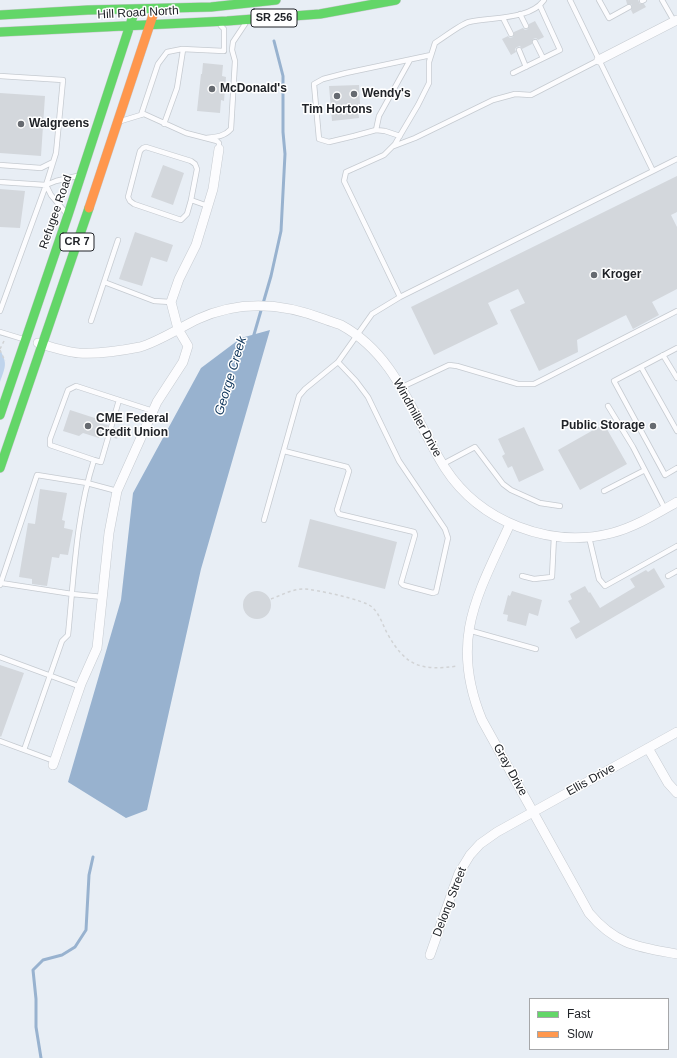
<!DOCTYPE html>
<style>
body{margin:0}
#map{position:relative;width:677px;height:1058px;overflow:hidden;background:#e8eef5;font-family:Helvetica,sans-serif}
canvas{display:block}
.legend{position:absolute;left:529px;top:998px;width:140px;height:52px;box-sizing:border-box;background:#fff;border:1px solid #a6a7a9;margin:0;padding:5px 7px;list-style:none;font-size:12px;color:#202328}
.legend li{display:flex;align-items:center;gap:8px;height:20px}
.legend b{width:20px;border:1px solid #a6a7a9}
</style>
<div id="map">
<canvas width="677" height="1058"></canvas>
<ul class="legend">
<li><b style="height:5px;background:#63d668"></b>Fast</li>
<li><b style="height:5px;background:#ff974d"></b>Slow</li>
</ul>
</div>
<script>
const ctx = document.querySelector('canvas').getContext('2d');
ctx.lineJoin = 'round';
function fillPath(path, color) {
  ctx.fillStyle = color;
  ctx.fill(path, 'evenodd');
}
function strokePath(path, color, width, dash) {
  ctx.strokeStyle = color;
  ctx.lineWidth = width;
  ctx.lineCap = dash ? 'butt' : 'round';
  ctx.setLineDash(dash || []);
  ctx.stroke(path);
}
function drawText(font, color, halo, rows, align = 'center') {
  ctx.font = font + ' Helvetica,sans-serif';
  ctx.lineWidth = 3;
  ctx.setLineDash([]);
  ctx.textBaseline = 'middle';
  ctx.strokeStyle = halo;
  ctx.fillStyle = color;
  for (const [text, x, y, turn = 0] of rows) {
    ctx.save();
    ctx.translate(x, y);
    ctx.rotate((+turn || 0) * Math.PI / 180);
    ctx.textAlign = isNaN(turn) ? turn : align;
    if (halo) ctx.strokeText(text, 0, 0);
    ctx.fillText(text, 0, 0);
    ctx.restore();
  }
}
const green = new Path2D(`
 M0,350C8,364 5,367 0,382Z`);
const water = new Path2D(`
 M270,330L201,569L147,810L126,818L68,782L121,600L133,493L201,368L241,338Z`);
const stream = new Path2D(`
 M253,338L271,276L281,231L285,154L283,132V76L274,41
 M41,1058L36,1027V999L33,970L43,960L62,955L75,947L86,930L89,875L93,857`);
const building = new Path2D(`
 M626,0H638L640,4H644L646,7L633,14L631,10L632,6L631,4H627Z
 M535,21L544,37L538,40L536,38L533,39L532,44L522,49L520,46L517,47L515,49L516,52L511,55L502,39L508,36L510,38L513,37L514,32L523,28L525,30L528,29L529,24Z
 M203,63L223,65L222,76L226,77L224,101L221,100L220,113L197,111L201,74H202Z
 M359,85L360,104H358L359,118L332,121L329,86Z
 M0,93L45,96L41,156L0,153Z
 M163,165L184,173L173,205L151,197Z
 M677,176V212L671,215L677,227V289L652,302L659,315L633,329L626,315L577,340L578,352L539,371L510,310L525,303L518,289L488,303L498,324L434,355L411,307Z
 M0,189L25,191L20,228L0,227Z
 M135,232L173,245L167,262L151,257L142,286L119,279Z
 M70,410L104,421L103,424L108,425L105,435L100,433L99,438L83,433L79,436L63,431Z
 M604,424L627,464L580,490L558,450Z
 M524,427L544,470L519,482L512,466L508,468L502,456L505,454L498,439Z
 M115,428L120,429L117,439L112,437Z
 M40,489L67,493L62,520L65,521L64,528L73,530L68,555L60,554L59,558L52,557L47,586L32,584V579L19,577L28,523L35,524Z
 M310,519L397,542L385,589L298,567Z
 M654,568L665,587L576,639L570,628L580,622L568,601L572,599L570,594L585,586L589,593L590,592L600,608L635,587L630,579L646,570L648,572Z
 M243 605a14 14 0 1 1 28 0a14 14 0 1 1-28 0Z
 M512,591L542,600L538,616L529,613L526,626L507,621L508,615L503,614L508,595L510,596Z
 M0,665L24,673L1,737L0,736Z`);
const path = new Path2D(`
 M0,349L4,341
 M0,350L5,361
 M271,599C282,595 292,589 304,589C314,589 365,600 372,607C379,613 383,625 387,633C406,667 421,671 458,666`);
const lane = new Path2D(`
 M599,0L609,18L629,7
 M662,0L674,21
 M642,1L644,0
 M520,14L526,26
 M503,18L511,34
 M535,42L543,58
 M519,50L526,67
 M513,73L560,50L540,6
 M0,76L63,80L56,153L46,185L0,311
 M141,115L158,64L167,52L182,49L224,51V29L221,26
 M121,121L144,114L186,133L217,141L219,143V149
 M164,124L177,88L183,50
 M376,130L379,116L410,60
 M400,136L385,131L376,130L354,136L329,142L319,139L314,84L323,79L346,73L431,55
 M205,138C215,137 224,137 231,129L235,61L232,50L233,42L245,24
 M394,146L415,138L493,100L515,94L531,95L599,60
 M0,165L41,168L53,162
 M653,171L677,159
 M0,182L46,185L56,181L77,176
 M46,185L51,195L66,213
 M191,200L187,214L181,220L134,204L130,201L128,197L140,151L143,148L146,147L191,161L195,164L197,169L191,200L208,206
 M104,282L154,301L171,302
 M400,297L344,181L346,172L384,155L395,144L418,105L429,83V62L435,43C443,38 461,24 469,22C490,17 531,20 544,0
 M91,321L118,240
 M0,332L23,339
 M677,348L614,381L665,475L677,468
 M663,355L677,378
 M641,367L677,431
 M402,387L449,365L457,366L518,384H534L546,378L677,311
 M608,406L633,447L665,509
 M284,451L347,467L349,471L337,510L339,514L414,532L415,535L401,583L403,585L433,593L436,592L448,538L445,529L399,461L368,397L356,381L338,362
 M94,460L101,462L119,400
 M443,464L475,447L503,484L511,490L540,503L560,506
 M604,491L645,470
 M264,520L299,396L305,389L338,362L372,314L400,297L653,171L570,0
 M589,537L599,579L605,586L677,546
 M522,576L534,579L552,577L554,536
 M668,576L677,571
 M1,583L72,594L103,597
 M0,585L37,475L87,483L117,491
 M468,630L536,649
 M0,657L81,687
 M0,741L54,761
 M24,750L62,641L68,635C74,576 76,516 94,460L50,445V439L68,390L76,386L153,411`);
const street = new Path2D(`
 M599,60L677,20
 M38,343C51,347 66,352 79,353C99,354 120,351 140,347C158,342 181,327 198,319C239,300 283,303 324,319C329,321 336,323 341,325C398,356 413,418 445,468C480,522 550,549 612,533C635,527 656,514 677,502
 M510,524C477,596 449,640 482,720L589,913C616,945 638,947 677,954
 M648,748L668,783L677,793
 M53,765L81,684L97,648L109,533L117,491L157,402L183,362L188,346L178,329L171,302L179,279L196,245L213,189L219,149
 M430,955L459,873L470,855L480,844L497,832L677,732`);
const fast = new Path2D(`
 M0,15L88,10L211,7L276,0
 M0,32L227,21L320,14L396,0
 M0,415L68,215L133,16
 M0,468L89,208`);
const slow = new Path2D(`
 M89,208L153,15`);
const markers = [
 [212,89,4,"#666a70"],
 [354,94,4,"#666a70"],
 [337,96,4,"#666a70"],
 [21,124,4,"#666a70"],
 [594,275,4,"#666a70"],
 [88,426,4,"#666a70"],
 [653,426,4,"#666a70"]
];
const shields = [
 [274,18,46],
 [77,242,34]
];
const shieldNames = [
 ["SR 256",274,18],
 ["CR 7",77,242]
];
const streetNames = [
 ["Hill Road North",138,13,-3],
 ["Refugee Road",56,212,-71],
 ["Windmiller Drive",417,418,61],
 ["Gray Drive",510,770,61],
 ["Ellis Drive",591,780,-29],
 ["Delong Street",450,902,-69]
];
const poiNames = [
 ["McDonald's",220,89],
 ["Wendy's",362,94],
 ["Tim Hortons",337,110,"center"],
 ["Walgreens",29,124],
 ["Kroger",602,275],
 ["CME Federal",96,419],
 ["Credit Union",96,433],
 ["Public Storage",645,426,"right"]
];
const waterNames = [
 ["George Creek",231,376,-73]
];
fillPath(green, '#bfd4ec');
fillPath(water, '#98b2cf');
strokePath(stream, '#98b2cf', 3);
fillPath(building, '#d3d7dc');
strokePath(lane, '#c5cad0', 6);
strokePath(street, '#c5cad0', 10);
strokePath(fast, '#c6c8cc', 10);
strokePath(slow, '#c6c8cc', 10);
strokePath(path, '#d1d3d5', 1.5, [3, 3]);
strokePath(lane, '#fcfcfe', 4.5);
strokePath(street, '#fcfcfe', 9);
strokePath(fast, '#63d668', 9);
strokePath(slow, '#ff974d', 9);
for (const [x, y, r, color] of markers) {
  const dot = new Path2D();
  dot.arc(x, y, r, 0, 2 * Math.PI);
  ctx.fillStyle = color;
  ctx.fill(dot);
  strokePath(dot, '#fff', 1.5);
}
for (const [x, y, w] of shields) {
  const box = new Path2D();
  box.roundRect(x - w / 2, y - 9, w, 18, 3);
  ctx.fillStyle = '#fff';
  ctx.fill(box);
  strokePath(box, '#202328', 1);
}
drawText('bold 11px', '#202328', null, shieldNames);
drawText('12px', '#202328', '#fff', streetNames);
drawText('bold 12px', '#202328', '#fff', poiNames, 'left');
drawText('italic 13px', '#0c3359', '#fff', waterNames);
</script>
